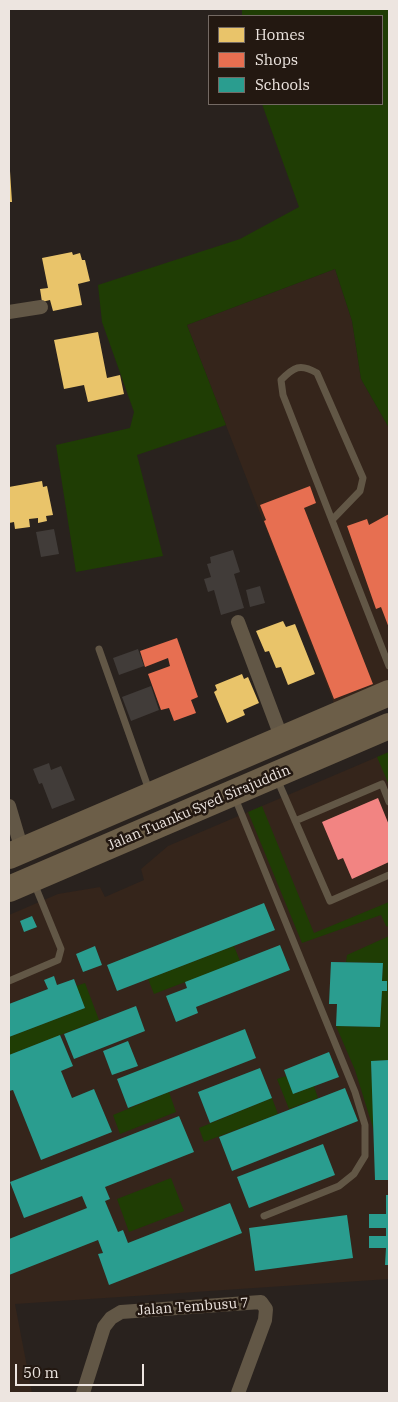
<!DOCTYPE html>
<style>
body{margin:0}
#map{position:relative;width:398px;height:1402px;overflow:hidden;background:#29221e;font-family:"IBM Plex Serif",serif}
canvas{display:block}
.frame{position:absolute;inset:0;border:10px solid #ede5e0;pointer-events:none}
.legend{position:absolute;left:208px;top:15px;width:175px;height:90px;box-sizing:border-box;background:#231811;border:1px solid #746a64;margin:0;padding:6px 9px;list-style:none;font-size:15px;color:#ede5e0}
.legend li{display:flex;align-items:center;gap:10px;height:25px}
.legend b{width:25px;border:1px solid #746a64}
.scale{position:absolute;left:15px;top:1364px;width:129px;height:22px;box-sizing:border-box;border:2px solid #ede5e0;border-top:0;padding-left:6px;font-size:15px;line-height:18px;white-space:nowrap;color:#ede5e0;-webkit-text-stroke:4px #231811;paint-order:stroke}
</style>
<div id="map">
<canvas width="398" height="1402"></canvas>
<div class="frame"></div>
<ul class="legend">
<li><b style="height:14px;background:#e9c46a"></b>Homes</li>
<li><b style="height:14px;background:#e76f51"></b>Shops</li>
<li><b style="height:14px;background:#2a9d8f"></b>Schools</li>
</ul>
<div class="scale">50 m</div>
</div>
<script>
const ctx = document.querySelector('canvas').getContext('2d');
ctx.lineJoin = 'round';
function fillPath(path, color) {
  ctx.fillStyle = color;
  ctx.fill(path, 'evenodd');
}
function strokePath(path, color, width, dash) {
  ctx.strokeStyle = color;
  ctx.lineWidth = width;
  ctx.lineCap = dash ? 'butt' : 'round';
  ctx.setLineDash(dash || []);
  ctx.stroke(path);
}
function drawText(font, color, halo, rows, align = 'center') {
  ctx.font = font + ' "IBM Plex Serif",serif';
  ctx.lineWidth = 5;
  ctx.setLineDash([]);
  ctx.textBaseline = 'middle';
  ctx.strokeStyle = halo;
  ctx.fillStyle = color;
  for (const [text, x, y, turn = 0] of rows) {
    ctx.save();
    ctx.translate(x, y);
    ctx.rotate((+turn || 0) * Math.PI / 180);
    ctx.textAlign = isNaN(turn) ? turn : align;
    if (halo) ctx.strokeText(text, 0, 0);
    ctx.fillText(text, 0, 0);
    ctx.restore();
  }
}
const built = new Path2D(`
 M335,269L352,321L361,379L389,428V683L335,706L187,325Z
 M389,752V1279L15,1304L32,1393H9V915L58,894L100,887L105,897L144,880L141,869L168,846Z`);
const green = new Path2D(`
 M242,9H389V428L361,379L352,321L335,269L187,325L226,425L137,455L163,556L76,572L56,445L130,428L134,412L102,322L98,285L240,239L299,207L262,104H382V16H242Z
 M389,752V785L377,757Z
 M262,806L314,933L389,902V927L386,926L381,915L302,943L248,812Z
 M389,936V1060L371,1061L374,1131L355,1070L336,1026L380,1027L382,991H387V982L382,981L383,963L346,962L347,955Z
 M234,946L240,961L154,994L148,979Z
 M85,983L99,1020L9,1055V1037L85,1008L76,986Z
 M286,1076L294,1094L314,1086L318,1098L289,1109L277,1079Z
 M169,1092L176,1112L120,1134L113,1115Z
 M272,1098L278,1114L204,1142L199,1128Z
 M171,1178L184,1211L129,1232L117,1199Z`);
const homes = new Path2D(`
 M9,171H10L12,202H9Z
 M72,252L73,255L80,253L82,260H85L90,281L78,284L82,305L53,311L50,300L42,302L40,289L48,288L42,258Z
 M98,332L107,378L120,375L124,394L88,402L84,385L64,389L54,340Z
 M42,481L43,487L47,486L53,515L46,516L47,521L38,523V518L29,519L30,527L15,529L14,522L9,523V487Z
 M283,621L286,627L295,624L315,674L288,685L281,667L276,668L269,651L265,652L256,631Z
 M242,674L244,679L248,677L259,703L243,710L245,715L227,723L214,692L217,690L215,685Z`);
const shops = new Path2D(`
 M310,486L316,503L304,508L373,684L334,699L264,521L266,520L260,505Z
 M389,514V628L381,607L376,609L347,526L367,519L369,525Z
 M177,638L198,697L191,700L196,713L174,721L169,708L161,710L148,674L170,666L168,658L145,667L140,651Z`);
const schools = new Path2D(`
 M264,903L275,930L117,991L107,965Z
 M32,916L37,927L24,932L20,921Z
 M280,945L290,970L196,1007L198,1013L176,1022L166,996L187,988L185,982Z
 M95,946L102,965L83,972L76,954Z
 M331,962L383,963L382,981H387V991H382L380,1027L336,1026L337,1004H329Z
 M54,976L57,985L74,979L85,1008L9,1037V1004L48,989L44,980Z
 M136,1006L145,1031L74,1059L64,1034Z
 M245,1029L256,1058L128,1108L117,1079Z
 M60,1035L73,1066L61,1071L72,1098L94,1089L112,1132L41,1160L13,1090L9,1091V1055Z
 M128,1041L138,1066L112,1075L103,1051Z
 M329,1052L339,1077L293,1094L284,1070Z
 M389,1060V1180H375L371,1061Z
 M260,1068L272,1098L210,1123L198,1092Z
 M345,1088L358,1121L232,1171L219,1137Z
 M179,1116L194,1152L105,1187L110,1199L105,1201L118,1232L123,1230L128,1243L230,1203L242,1233L109,1285L98,1254L103,1253L98,1240L9,1275V1239L87,1208L82,1196L24,1218L10,1182Z
 M323,1144L335,1175L249,1208L237,1177Z
 M386,1195H389V1265H385L386,1248H369V1236H386V1228H369V1214H386Z
 M347,1215L353,1258L255,1271L249,1228Z`);
const health = new Path2D(`
 M378,798L389,825V862L352,879L343,858L338,860L322,822Z`);
const building = new Path2D(`
 M54,529L59,554L41,557L36,532Z
 M233,550L240,572L234,574L244,608L221,615L214,590L208,592L204,579L211,577L207,564L211,563L210,557Z
 M260,586L265,603L250,607L246,590Z
 M138,649L144,666L119,675L113,658Z
 M151,686L159,710L131,721L122,697Z
 M49,763L51,770L61,766L75,800L52,809L42,783L39,784L33,769Z`);
const lane = new Path2D(`
 M332,520L360,491L363,478L317,373C300,363 294,367 281,380L283,395L389,666
 M99,649L149,790
 M277,779L330,901L389,875
 M235,798L355,1092L365,1125V1156L354,1174L339,1186L264,1216
 M295,821L382,784L389,802
 M9,981L58,960L61,949L34,883`);
const street = new Path2D(`
 M9,312L41,307
 M238,622L282,739
 M9,806L22,850
 M83,1393L104,1327L111,1318L121,1312L261,1302L266,1309L265,1320L238,1393`);
const highway = new Path2D(`
 M9,856L389,693
 M9,889L389,726`);
const streetNames = [
 ["Jalan Tuanku Syed Sirajuddin",199,808,-23],
 ["Jalan Tembusu 7",193,1307,-4]
];
fillPath(built, '#35251b');
fillPath(green, '#1f3d04');
fillPath(homes, '#e9c46a');
fillPath(shops, '#e76f51');
fillPath(schools, '#2a9d8f');
fillPath(health, '#f28482');
fillPath(building, '#413c39');
strokePath(lane, '#625746', 7);
strokePath(street, '#625746', 14);
strokePath(highway, '#6c5e48', 26);
drawText('14px', '#ede5e0', '#231811', streetNames);
</script>
